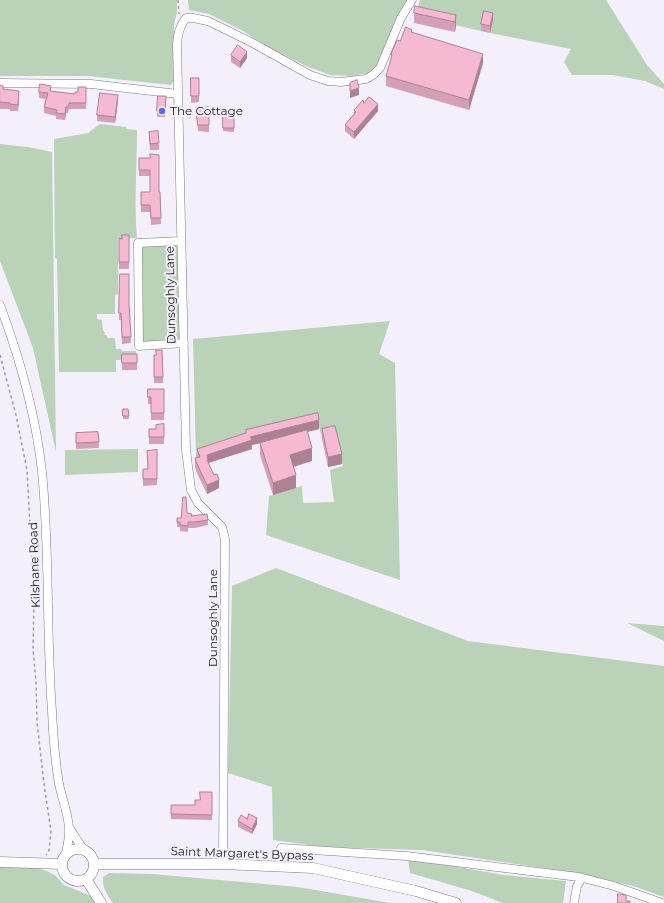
<!DOCTYPE html>
<style>
body{margin:0}
canvas{display:block;background:#f3f0fc}
</style>
<canvas width="664" height="903"></canvas>
<script>
const ctx = document.querySelector('canvas').getContext('2d');
ctx.lineJoin = 'round';
function fillPath(path, color) {
  ctx.fillStyle = color;
  ctx.fill(path, 'evenodd');
}
function strokePath(path, color, width, dash) {
  ctx.strokeStyle = color;
  ctx.lineWidth = width;
  ctx.lineCap = dash ? 'butt' : 'round';
  ctx.setLineDash(dash || []);
  ctx.stroke(path);
}
function drawText(font, color, halo, rows, align = 'center') {
  ctx.font = font + ' Montserrat,sans-serif';
  ctx.lineWidth = 4;
  ctx.setLineDash([]);
  ctx.textBaseline = 'middle';
  ctx.strokeStyle = halo;
  ctx.fillStyle = color;
  for (const [text, x, y, turn = 0] of rows) {
    ctx.save();
    ctx.translate(x, y);
    ctx.rotate((+turn || 0) * Math.PI / 180);
    ctx.textAlign = isNaN(turn) ? turn : align;
    if (halo) ctx.strokeText(text, 0, 0);
    ctx.fillText(text, 0, 0);
    ctx.restore();
  }
}
const green = new Path2D(`
 M0,0H177V12L174,25V80L171,85L88,76H0Z
 M188,0H409L380,62L368,73L352,76L330,75L306,66L268,47L243,31L209,14L189,10Z
 M420,0H606L647,65L664,84V89L645,81L613,75H572L564,62L571,49L490,33L493,20L484,18L481,31L415,16Z
 M100,124L126,127V129L137,130C137,166 134,203 137,238H118V294L115,295V314H97V319L102,320L103,331H104L105,335H107V338H115L116,349H121L122,351H136V360H116V372H59L57,259L55,258L54,139L88,133Z
 M0,144L28,147L52,152L56,452L33,348L0,261Z
 M179,242L181,341L142,343V249L144,246Z
 M390,321L379,354L395,363L400,580L266,535L269,496L302,486L303,503L334,502L330,470L343,466L336,436L322,439L318,422L196,457L193,339Z
 M138,449V472L65,475V450Z
 M276,568L468,641L664,666V897L636,887L584,874L422,850L324,847L273,840L272,787L228,773L232,586Z
 M627,623L664,626V641Z
 M408,860L425,861L503,875L566,881L563,903H503L472,891L410,873Z
 M0,867H33L47,871L56,876L64,885L91,896L96,903H0Z
 M109,873L152,874L298,887L390,903H113C107,895 102,887 103,877Z`);
const path = new Path2D(`
 M178,0L179,14
 M0,355L16,415L27,470L34,602L33,649L36,682L37,722L44,784L51,831L49,850L46,855`);
const minor = new Path2D(`
 M0,83L91,84L178,94
 M181,241L138,243L139,346L184,343
 M0,305C20,359 36,415 42,472C50,551 46,632 52,711C53,735 55,760 59,784C62,798 68,813 69,828C70,836 67,846 66,855
 M70,829L83,849
 M281,848L406,856L579,877L614,886L662,903
 M223,864L225,539L222,527L198,503L191,490L186,450L177,45C178,33 179,28 186,18H193L208,21L251,42L310,75L328,81L341,82L366,79L373,75L380,68L401,18L412,0
 M574,903L577,886L582,878`);
const major = new Path2D(`
 M62 865a16 16 0 1 1 32 0a16 16 0 1 1-32 0Z
 M0,862L62,864
 M95,864H223L313,868L416,891L456,903
 M86,879L101,903`);
const wall = new Path2D(`
 M414,13L456,15V25L455,32L414,23Z
 M493,20L490,33L481,31V24Z
 M412,33L483,63L469,110L386,86V76L391,61V54L400,41Z
 M231,55L247,58L240,68L231,62Z
 M191,78L199,96V102L191,103Z
 M0,85L3,89L19,98L18,111H10V109H0Z
 M86,87V109H69L68,113H66L65,120L56,119V116L44,113V107L46,99L39,98V92L51,91L75,94L78,92Z
 M158,96H166L165,117H157Z
 M118,101L115,123L97,121V115Z
 M364,103L378,111L354,139L345,131V125L354,114V110Z
 M196,107H209V132L198,131Z
 M223,109H234V132L223,131Z
 M149,132L159,143V150H150Z
 M139,158H150L159,192H160L161,224L151,225L150,212H141V192H150V176H139Z
 M129,235V269H119V238L122,239Z
 M120,274L129,305L131,343L122,344L121,320H119Z
 M162,350L163,383H154V355H156Z
 M122,354H137V370H122Z
 M148,389H164V420H151V404H148Z
 M123,409H128L129,419H123Z
 M164,424V444H149V429H156Z
 M319,429L307,432L312,461L293,466L296,488L273,495L260,455V443L266,442L252,445V449L208,463L219,488L207,494L196,471L195,467V458H197V449L246,433V430Z
 M322,429L342,464L328,467L322,439Z
 M98,432L99,448L76,449V433Z
 M157,450V485L143,486V469H148Z
 M187,513L192,516L208,520V525L195,528H188V532L180,531V527H177V518H181Z
 M212,792V820L171,819V805H195L200,800Z
 M238,821L257,824L252,834L238,827Z`);
const shadedWall = new Path2D(`
 M493,13V20L490,33V26Z
 M456,15V25L455,32V22Z
 M247,52V58L240,68V62Z
 M483,54V63L469,110V100Z
 M359,88V95L350,98V91Z
 M19,91V98L18,111V105Z
 M118,95V101L115,123V117Z
 M378,104V111L354,139V132Z
 M66,107V113L65,120V114Z
 M319,420V429L252,445V449L208,463L207,469V455L250,437Z
 M312,448V461L290,468V455Z
 M342,454V464L328,467V457Z
 M296,475V488L273,495V483Z
 M219,480V488L207,494V485Z
 M257,818V824L252,834V829Z`);
const building = new Path2D(`
 M415,6L456,15L455,22L414,13Z
 M484,11L493,13L490,26L481,24Z
 M406,27L412,30L411,32L483,54L469,100L386,76L392,55L391,54L397,40L400,41Z
 M238,45L247,52L240,62L231,55Z
 M191,78H199V96H191Z
 M357,80L359,88L350,91V83Z
 M40,84L51,86L50,91L75,94V92H78V87H86V103H69L68,107H66L65,114L56,113L57,110L44,107L48,93L39,92Z
 M0,85L3,86V89L19,91L18,105L10,104V103L0,102Z
 M100,93L118,95L115,117L97,115Z
 M158,96H166L165,111H157Z
 M369,97L378,104L354,132L345,125L356,112L354,110L363,100L364,103Z
 M196,107H209V125H198Z
 M223,109H234V128H223Z
 M158,131L159,143L150,144L149,132Z
 M150,154L159,155V192H160L161,218H151L150,205H141V192H150V170H139V158H150Z
 M122,235H129V262H119V238L122,239Z
 M120,274H129V304L131,337H122L121,313H119Z
 M156,350H162L163,377H154V355H156Z
 M122,354H137V363H122Z
 M148,389H164V413H151V397H148Z
 M123,409H128L129,416H123Z
 M318,413L319,420L250,437L252,440L207,455L208,460H207L214,475L217,474L219,480L207,485L196,462L195,458L200,457L197,449L246,433V430Z
 M164,424V437H149V429H156V425Z
 M335,426L342,454L328,457L322,429Z
 M307,430L312,448L290,455L296,475L273,483L260,443Z
 M98,432L99,442L76,443V433Z
 M157,450V479H143V469H148L147,451Z
 M183,497H186L187,513L192,514L191,516L207,514L208,520L195,522H188V526L180,525V522H177V518H181Z
 M200,792H212V815L171,814V805H195V800H200Z
 M249,814L257,818L252,829L238,821L241,815L247,819Z
 M618,894L626,895V901H630V903H618Z`);
const markers = [
 [162,111,4,"#5c6ce3"]
];
const poiNames = [
 ["The Cottage",170,111]
];
const streetNames = [
 ["Dunsoghly Lane",171,295,-91],
 ["Kilshane Road",35,565,-92],
 ["Dunsoghly Lane",213,618,-90],
 ["Saint Margaret's Bypass",242,854,2]
];
fillPath(green, '#b9d2b8');
strokePath(minor, '#7b7984', 9);
strokePath(major, '#7b7984', 11);
strokePath(path, '#9d9aa3', 1.5, [3, 3]);
strokePath(minor, '#fff', 8);
strokePath(major, '#fff', 10);
fillPath(wall, '#d3a0b5');
fillPath(shadedWall, '#ac8293');
fillPath(building, '#f5bad2');
strokePath(building, '#ac8293', 1);
for (const [x, y, r, color] of markers) {
  const dot = new Path2D();
  dot.arc(x, y, r, 0, 2 * Math.PI);
  ctx.fillStyle = color;
  ctx.fill(dot);
  strokePath(dot, '#f3f0fc', 1.5);
}
drawText('12px', '#1b1a1e', '#f3f0fc', poiNames, 'left');
drawText('12px', '#1b1a1e', '#f3f0fc', streetNames);
</script>
